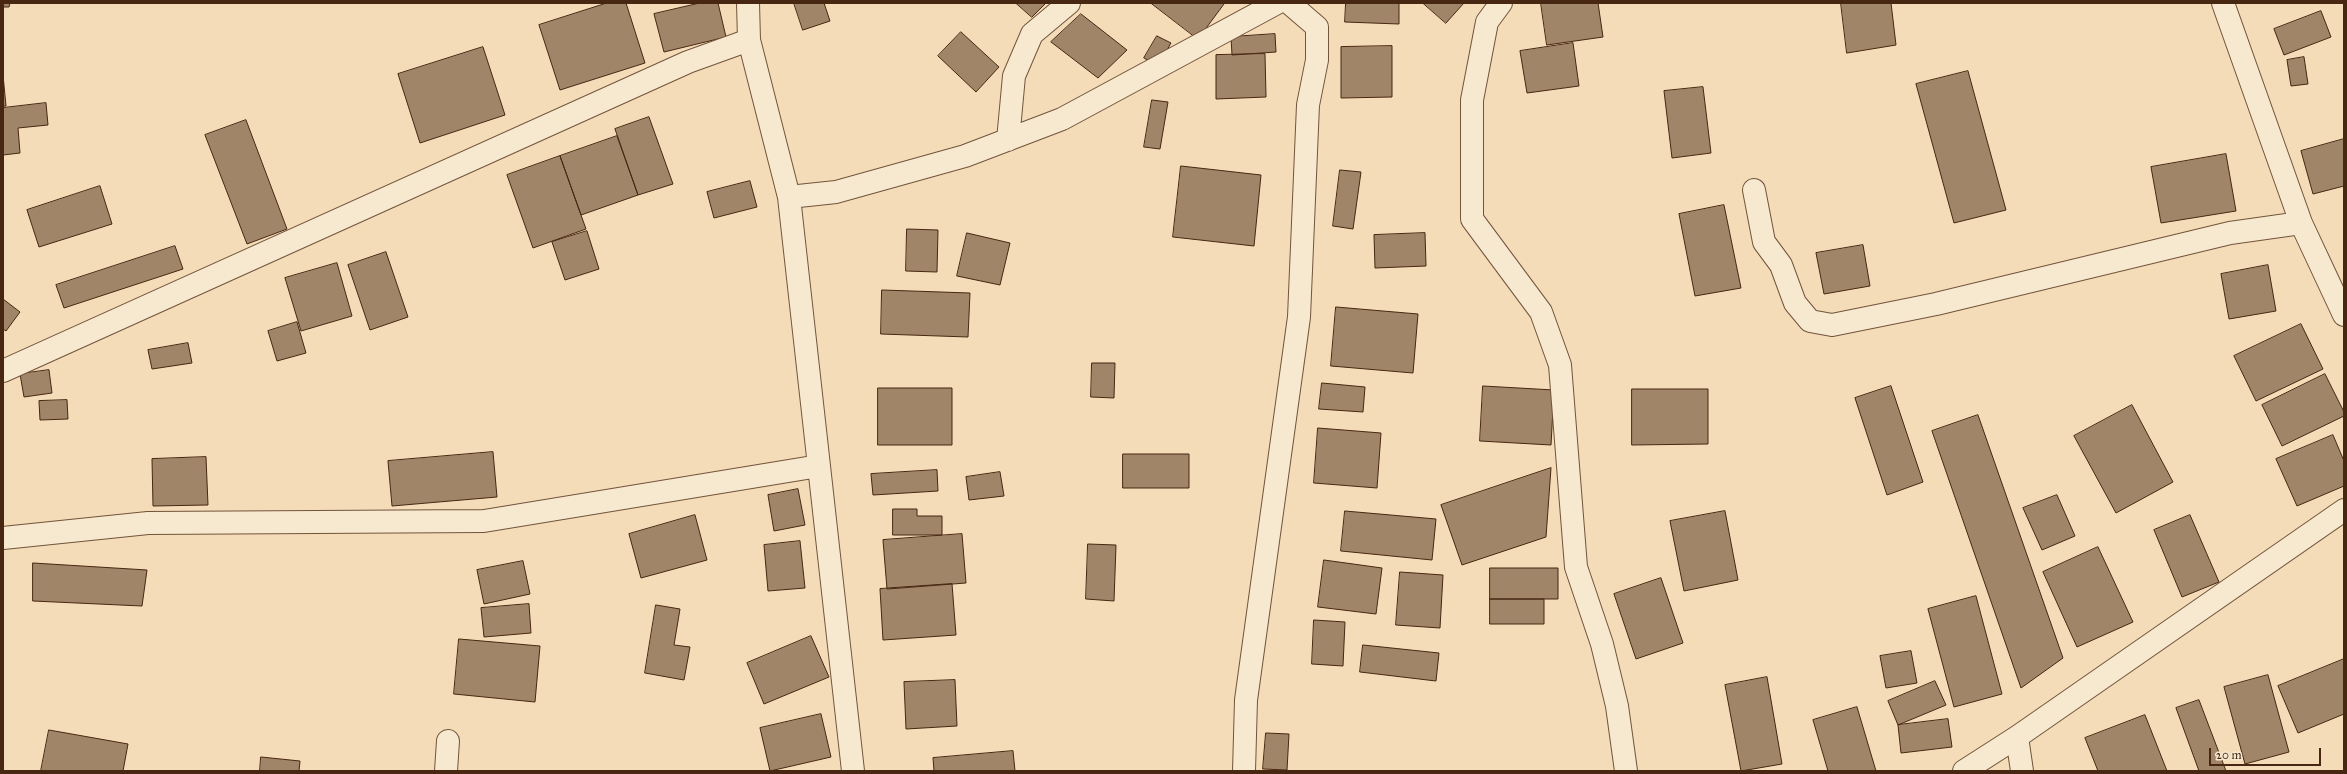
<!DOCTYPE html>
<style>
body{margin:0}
#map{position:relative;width:2347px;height:774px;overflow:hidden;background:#f3dcb7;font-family:"IM FELL Great Primer",serif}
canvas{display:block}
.frame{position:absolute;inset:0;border:4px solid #472712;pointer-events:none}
.scale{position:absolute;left:2209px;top:748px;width:112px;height:18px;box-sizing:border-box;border:2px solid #472712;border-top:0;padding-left:5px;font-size:12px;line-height:14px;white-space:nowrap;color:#472712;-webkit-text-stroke:3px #f7e8d0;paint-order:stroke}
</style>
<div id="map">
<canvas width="2347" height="774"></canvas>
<div class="frame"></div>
<div class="scale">20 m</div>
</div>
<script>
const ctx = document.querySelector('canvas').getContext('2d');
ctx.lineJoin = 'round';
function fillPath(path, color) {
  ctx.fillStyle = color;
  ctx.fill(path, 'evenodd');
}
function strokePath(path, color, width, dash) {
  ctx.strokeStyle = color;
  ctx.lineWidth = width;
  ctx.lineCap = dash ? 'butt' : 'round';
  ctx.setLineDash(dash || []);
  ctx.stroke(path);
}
const building = new Path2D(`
 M3,3H10L9,7H3Z
 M607,3H626L645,63L560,90L539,25Z
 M700,3H718L726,37L664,52L654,14Z
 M794,3H824L830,21L803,30Z
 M1016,3H1046L1032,17Z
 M1151,3H1223L1224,4L1198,39Z
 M1346,3H1399V24L1345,22Z
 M1423,3H1464L1446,23Z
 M1541,3H1598L1603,37L1547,45Z
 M1841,3H1891L1896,45L1847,53Z
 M2321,11L2331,37L2284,55L2274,29Z
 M1081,14L1127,50L1098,78L1051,42Z
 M961,32L999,67L976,92L938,56Z
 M1275,34L1276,52L1232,55L1231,37Z
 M1157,36L1171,43L1158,66L1144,58Z
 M1573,43L1579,86L1527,93L1520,51Z
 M1392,46V97L1341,98V47Z
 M483,47L505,115L420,143L398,74Z
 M1265,54L1266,97L1216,99V55Z
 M2304,57L2308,84L2291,86L2287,60Z
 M1968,71L2006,210L1954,223L1916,84Z
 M3,75L6,106H3Z
 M1703,87L1711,153L1672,158L1664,91Z
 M1152,100L1168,102L1160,149L1144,147Z
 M46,103L48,125L18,128L20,153L3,155V108Z
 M649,117L673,184L638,195L615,129Z
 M246,120L287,229L247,244L205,135Z
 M617,136L638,195L581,215L560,156Z
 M2344,139V186L2313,194L2301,151Z
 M2226,154L2236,211L2161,223L2151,167Z
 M560,156L586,229L533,248L507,175Z
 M1181,166L1261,175L1254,246L1173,237Z
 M1340,170L1361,172L1353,229L1333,226Z
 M750,181L757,207L714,218L707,192Z
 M100,186L112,224L39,247L27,210Z
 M1724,205L1741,288L1695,296L1679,214Z
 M907,229L938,230L937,272L906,271Z
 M587,231L599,269L565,280L552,242Z
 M967,233L1010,243L1000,285L957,276Z
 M1425,233L1426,266L1375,268L1374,235Z
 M1863,245L1870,286L1824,294L1816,253Z
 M175,246L183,269L64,308L56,285Z
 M386,252L408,317L370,330L348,265Z
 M337,263L352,316L301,331L285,278Z
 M2268,265L2276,311L2229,319L2221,274Z
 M882,290L970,293L968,337L881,334Z
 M3,299L20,312L6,331L3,329Z
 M1336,307L1418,314L1413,373L1331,366Z
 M297,322L306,353L277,361L268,331Z
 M2301,324L2323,369L2256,401L2234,356Z
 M188,343L192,363L152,369L148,350Z
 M1092,363H1115L1114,398L1091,397Z
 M49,370L52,393L24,397L20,374Z
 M2325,374L2344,412V416L2282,446L2262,405Z
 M1322,383L1365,387L1363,412L1319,409Z
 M1483,386L1554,390L1551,445L1480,441Z
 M1891,386L1923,482L1887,495L1855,398Z
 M878,388H952V445H878Z
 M1632,389H1708V444L1632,445Z
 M67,400L68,419L40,420L39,401Z
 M2132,405L2173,482L2116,513L2074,436Z
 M1978,415L2063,658L2021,688L1932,431Z
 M1318,428L1381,433L1377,488L1314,483Z
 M2333,435L2344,461V486L2297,506L2276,459Z
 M493,452L497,497L392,506L388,461Z
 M1123,454H1189V488H1123Z
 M206,457L208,505L153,506L152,459Z
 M1551,468L1546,537L1462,565L1441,505Z
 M937,470L938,491L873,495L871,474Z
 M1000,472L1004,496L969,500L966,477Z
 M798,489L805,525L774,531L768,495Z
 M2057,495L2075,536L2042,550L2023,508Z
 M893,509H917V516H942V535H893Z
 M1345,511L1436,519L1432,560L1341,551Z
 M1725,511L1738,580L1684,591L1670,521Z
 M695,515L707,560L641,578L629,534Z
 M2190,515L2219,582L2182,597L2154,530Z
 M962,534L966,583L887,589L883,540Z
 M800,541L805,588L768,591L764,545Z
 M1088,544L1116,545L1114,601L1086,599Z
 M2098,547L2133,622L2077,647L2043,572Z
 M1324,560L1382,568L1376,614L1318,607Z
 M523,561L530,594L484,604L477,570Z
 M33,563L147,570L142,606L33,601Z
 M1490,568H1558V599H1490Z
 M1400,572L1443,575L1440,628L1396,625Z
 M1661,578L1683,643L1636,659L1614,594Z
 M952,584L956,635L883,640L880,589Z
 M1976,596L2002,694L1954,707L1928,609Z
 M1490,599H1544V624H1490Z
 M529,604L531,633L484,637L481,608Z
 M656,605L680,609L674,645L690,647L684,680L645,673Z
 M1314,620L1345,622L1343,666L1312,664Z
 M811,636L829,677L764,704L747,663Z
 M459,639L540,646L535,702L454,694Z
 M1363,645L1439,653L1436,681L1360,672Z
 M1911,651L1917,683L1886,688L1880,656Z
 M2344,659V714L2298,733L2278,686Z
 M2268,675L2289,752L2245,764L2224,687Z
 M1767,677L1782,764L1741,771L1725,685Z
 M955,680L957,726L906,729L904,682Z
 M1935,681L1946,705L1898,725L1888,701Z
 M2199,700L2226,771H2199L2176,708Z
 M1857,707L1876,771H1828L1813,720Z
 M821,714L831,757L770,771L760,728Z
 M2145,715L2167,771H2098L2085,738Z
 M1948,719L1952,747L1901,753L1898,725Z
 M49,730L128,744L123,771H41Z
 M1266,733L1289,734L1287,770L1263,769Z
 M1013,751L1015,771H934L933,758Z
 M261,757L300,761L299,771H260Z`);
const street = new Path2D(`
 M748,3L749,40L789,197L853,771
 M1501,3L1487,22L1472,100V219L1541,312L1560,365L1576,567L1602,644L1617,706L1626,771
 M2223,3L2301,223L2344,315
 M1008,140L1014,76L1032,34L1069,3
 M1754,190L1764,242L1781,265L1795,303L1810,321L1832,325L1936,304L2230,233L2301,223
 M789,197L836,192L965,156L1062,119L1277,3
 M3,371L688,62L749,40
 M3,538L148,523L484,521L819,466
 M2017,737L2022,771
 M446,771L448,741
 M1244,771L1246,700L1299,317L1308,105L1317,60V27L1289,3
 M1964,771L2017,737L2344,510`);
fillPath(building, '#a08568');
strokePath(building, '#472712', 1);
strokePath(street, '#72543b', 24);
strokePath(street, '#f7e8d0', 22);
</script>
